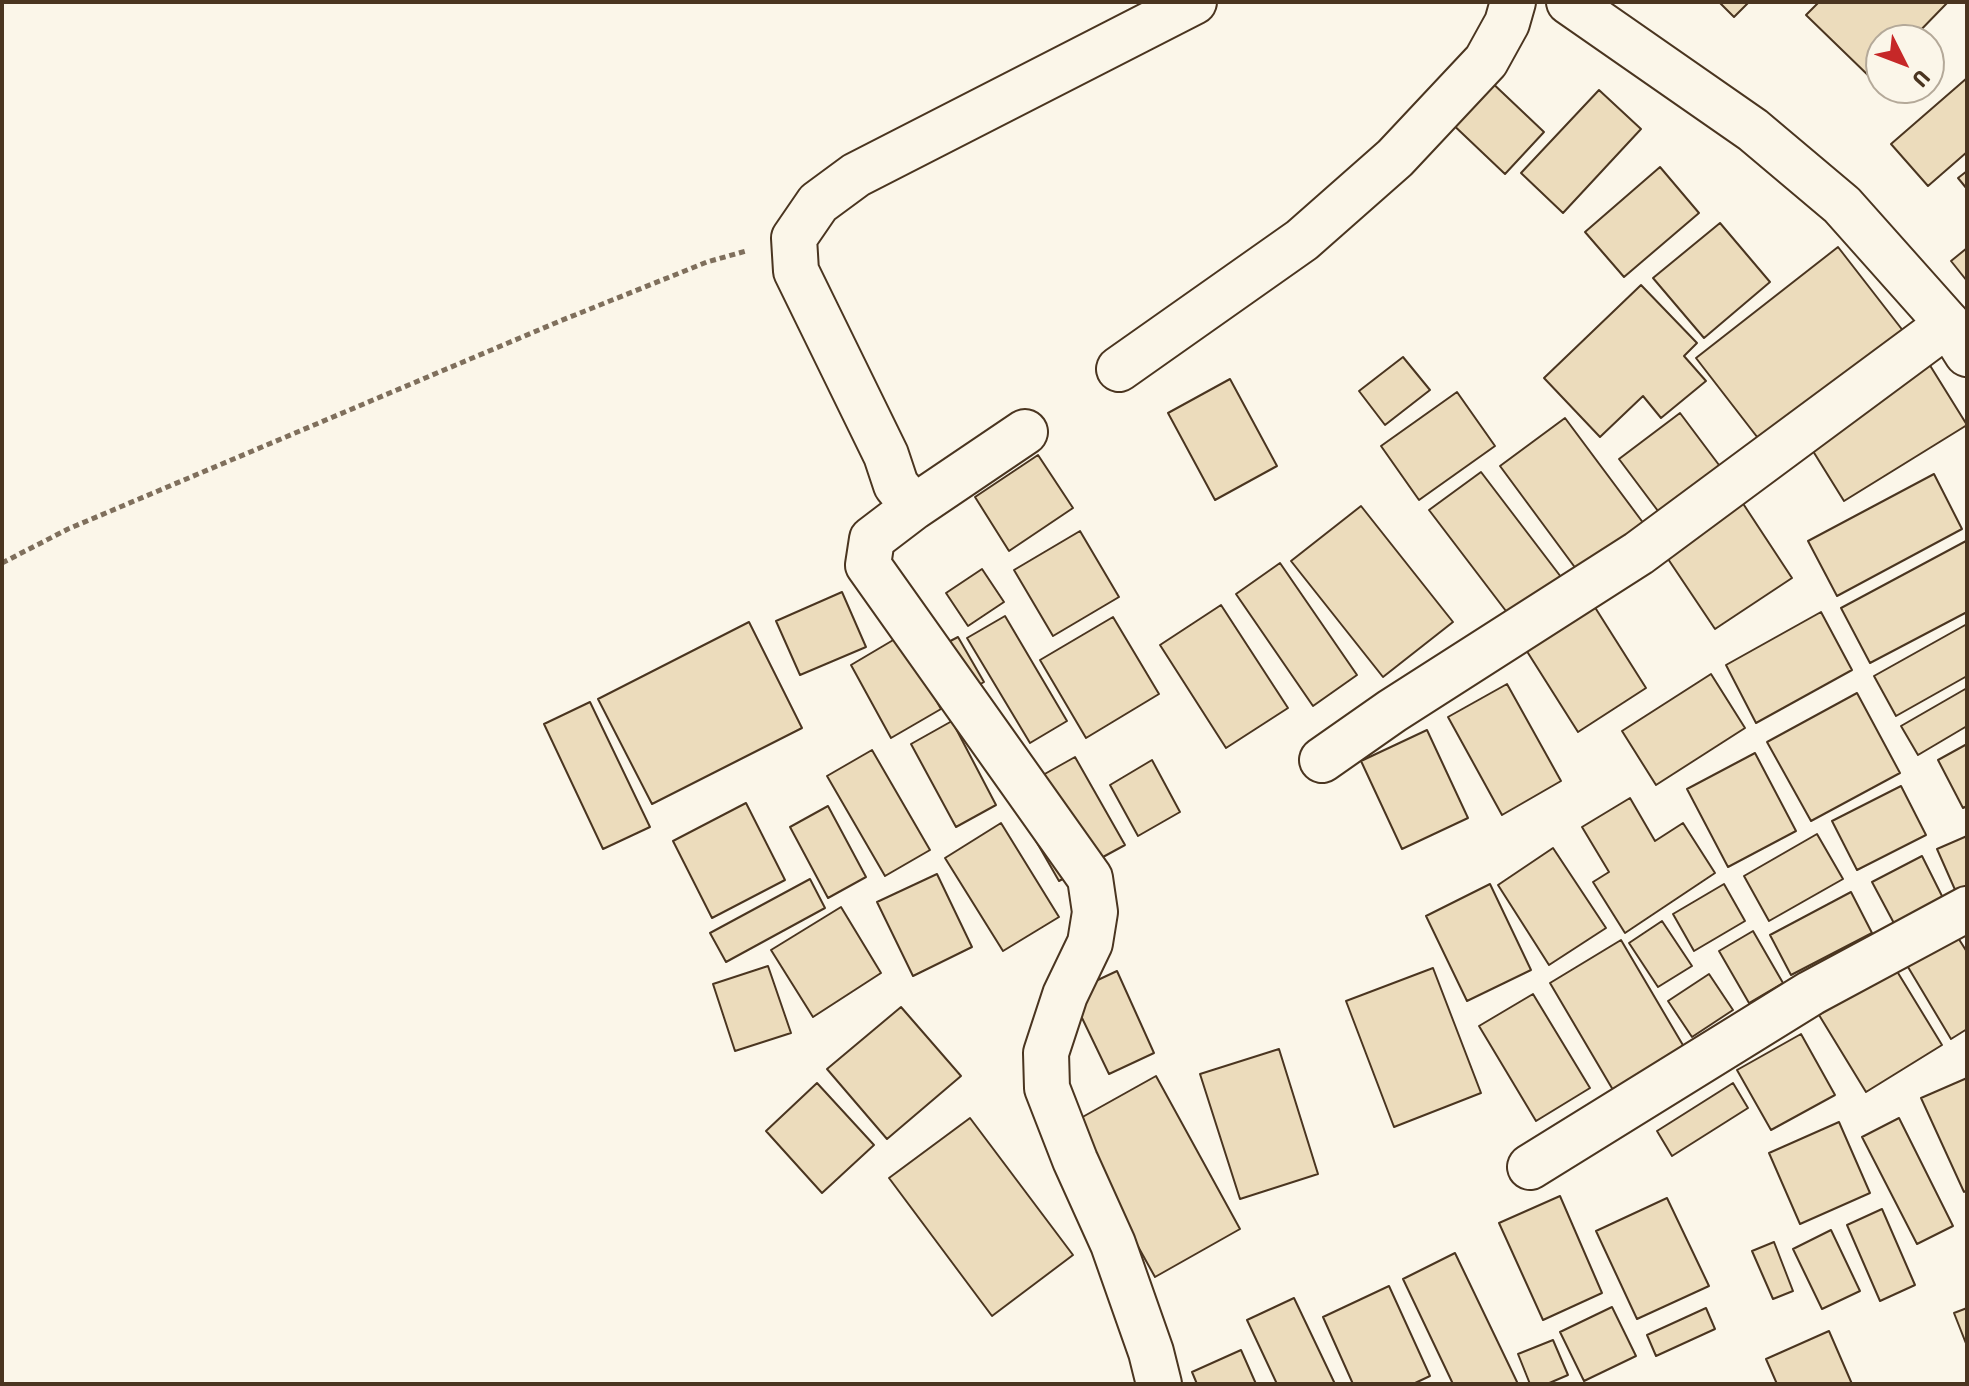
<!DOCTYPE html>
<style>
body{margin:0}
#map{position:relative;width:1969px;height:1386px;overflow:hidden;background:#fbf6e9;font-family:"Asap Condensed",sans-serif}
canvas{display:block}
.frame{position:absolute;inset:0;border:4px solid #4a3520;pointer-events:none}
.north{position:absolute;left:1865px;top:24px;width:80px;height:80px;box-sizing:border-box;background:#fbf6e9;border:2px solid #b4a999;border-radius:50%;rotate:132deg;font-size:22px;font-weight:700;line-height:32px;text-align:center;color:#4a3520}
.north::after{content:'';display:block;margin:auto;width:28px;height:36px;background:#c62828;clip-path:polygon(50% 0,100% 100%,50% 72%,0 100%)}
</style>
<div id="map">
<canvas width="1969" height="1386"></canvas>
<div class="frame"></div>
<div class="north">U</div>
</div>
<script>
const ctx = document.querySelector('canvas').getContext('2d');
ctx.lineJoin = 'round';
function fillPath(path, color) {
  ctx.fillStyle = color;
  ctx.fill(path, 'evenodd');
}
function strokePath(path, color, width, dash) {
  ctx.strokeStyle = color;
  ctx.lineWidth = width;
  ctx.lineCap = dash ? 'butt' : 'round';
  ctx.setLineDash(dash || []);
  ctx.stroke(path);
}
const building = new Path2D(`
 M1719,2H1749L1734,17Z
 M1819,2H1948L1911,40H1881V72L1873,80L1806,15Z
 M1486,77L1544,132L1505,174L1446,118Z
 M1967,78V152L1928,186L1891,144Z
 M1599,90L1641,129L1563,213L1521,173Z
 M1660,167L1699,213L1624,277L1585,232Z
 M1967,171V189L1958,178Z
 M1720,223L1770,282L1704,338L1653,278Z
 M1838,247L1904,332L1761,442L1696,358Z
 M1967,248V281L1951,261Z
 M1641,285L1697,343L1684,356L1706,381L1661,418L1643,396L1600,437L1544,378Z
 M1403,357L1430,390L1385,425L1359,391Z
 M1926,359L1967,425L1844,501L1803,435Z
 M1230,379L1277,466L1215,500L1168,413Z
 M1457,392L1495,446L1419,500L1381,446Z
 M1680,413L1722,469L1661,515L1619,459Z
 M1565,418L1647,528L1582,577L1500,466Z
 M1038,455L1073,508L1009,551L975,497Z
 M1481,472L1561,577L1509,615L1429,510Z
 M1934,474L1962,529L1837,596L1808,541Z
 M1742,502L1792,578L1715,629L1664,553Z
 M1361,506L1453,622L1383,677L1291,561Z
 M1080,531L1119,597L1053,636L1014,570Z
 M1966,541L1967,612L1870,663L1841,608Z
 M1280,563L1357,675L1313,706L1236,594Z
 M982,569L1004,602L968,626L946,593Z
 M1584,590L1646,688L1578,732L1516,634Z
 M842,592L866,647L800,675L776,621Z
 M1221,605L1288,708L1226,748L1160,645Z
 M1821,612L1852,670L1756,723L1726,665Z
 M1005,616L1067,721L1030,743L967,638Z
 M1113,617L1159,694L1086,738L1040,660Z
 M749,622L802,728L652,804L598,699Z
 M1967,624V676L1896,716L1874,676Z
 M900,636L941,709L891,738L851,665Z
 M958,637L984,682L961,695L935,649Z
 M1711,674L1745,728L1656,785L1622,731Z
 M1507,684L1561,781L1502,815L1448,717Z
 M1967,688V726L1918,755L1901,726Z
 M1857,693L1900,773L1811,821L1767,742Z
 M590,702L650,827L603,849L544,724Z
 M952,721L996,805L956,827L911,744Z
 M1427,730L1468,818L1402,849L1361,761Z
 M1967,744V806L1963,808L1938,760Z
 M872,750L930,850L885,876L827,776Z
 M1755,753L1796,831L1728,867L1687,789Z
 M1075,757L1125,845L1059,881L1009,794Z
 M1152,760L1180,812L1138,836L1110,785Z
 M1901,786L1926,835L1857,870L1832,821Z
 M1630,798L1655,841L1683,823L1715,873L1625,933L1593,882L1609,872L1582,827Z
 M746,803L785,880L712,918L673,841Z
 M828,806L866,877L828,898L790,827Z
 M1001,823L1059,917L1003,951L945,858Z
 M1817,834L1843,879L1769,921L1744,876Z
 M1967,836V898L1960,901L1937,849Z
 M1553,848L1606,928L1549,965L1498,885Z
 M1922,856L1945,902L1896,927L1872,882Z
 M937,874L972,947L913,976L877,902Z
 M810,879L825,908L726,962L710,933Z
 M1490,884L1531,970L1467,1001L1426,916Z
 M1724,884L1745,921L1694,951L1673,914Z
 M1851,892L1872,933L1791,975L1770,935Z
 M841,907L881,973L813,1017L771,950Z
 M1662,921L1692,966L1658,987L1629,943Z
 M1753,931L1783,983L1749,1003L1719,951Z
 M1955,933L1967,952V1029L1951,1039L1905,962Z
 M1621,940L1687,1052L1616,1095L1550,983Z
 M768,966L791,1033L735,1051L713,984Z
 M1433,968L1481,1093L1394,1127L1346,1001Z
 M1895,968L1942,1045L1866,1092L1819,1015Z
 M1117,971L1154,1053L1109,1074L1070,993Z
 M1709,974L1733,1010L1692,1037L1668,1001Z
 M1533,994L1590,1088L1536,1121L1479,1026Z
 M901,1007L961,1076L887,1139L827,1069Z
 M1801,1034L1835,1095L1771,1130L1737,1070Z
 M1279,1049L1318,1174L1240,1199L1200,1074Z
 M1156,1076L1240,1229L1155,1277L1070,1124Z
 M1967,1078V1190L1964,1192L1921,1098Z
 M817,1083L874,1145L822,1193L766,1131Z
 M1733,1083L1748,1108L1672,1156L1657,1131Z
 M970,1118L1073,1255L992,1316L889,1178Z
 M1899,1118L1953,1226L1917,1244L1862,1137Z
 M1839,1122L1870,1193L1800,1224L1769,1153Z
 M1560,1196L1602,1293L1543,1320L1499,1223Z
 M1667,1198L1709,1286L1637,1319L1596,1231Z
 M1882,1209L1915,1285L1880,1301L1847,1225Z
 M1831,1230L1860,1291L1822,1309L1793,1249Z
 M1774,1242L1793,1291L1773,1299L1752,1251Z
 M1455,1253L1518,1384H1453L1403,1279Z
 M1389,1286L1430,1376L1413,1384H1353L1323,1317Z
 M1294,1298L1335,1384H1277L1247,1320Z
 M1612,1307L1636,1356L1584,1381L1560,1332Z
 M1706,1308L1715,1329L1656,1356L1647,1335Z
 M1967,1308V1346L1954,1313Z
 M1829,1331L1852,1384H1777L1766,1359Z
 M1553,1340L1568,1375L1547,1384H1530L1518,1354Z
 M1241,1350L1256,1384H1197L1192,1372Z`);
const path = new Path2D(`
 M2,563L68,529L560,321L707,262L746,251`);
const minor = new Path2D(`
 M1119,369L1302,240L1395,158L1486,61L1507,23L1513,2
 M914,507L1025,432
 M1322,760L1392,711L1639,553L1948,324
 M1530,1167L1811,993L1967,909
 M1159,1384L1151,1352L1113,1244L1075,1160L1047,1088L1046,1053L1065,995L1090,943L1095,912L1090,878L868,565L872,539L914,507L896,485L886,455L796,271L794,238L818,203L856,175L1194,2`);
const primary = new Path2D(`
 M1569,2L1753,130L1842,205L1948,324L1967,354`);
fillPath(building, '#ecdcbc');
strokePath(building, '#4a3520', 2);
strokePath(minor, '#4a3520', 48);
strokePath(primary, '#4a3520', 48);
strokePath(path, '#7f6f5c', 5, [6, 4]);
strokePath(minor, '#fbf6e9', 44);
strokePath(primary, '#fbf6e9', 44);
</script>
